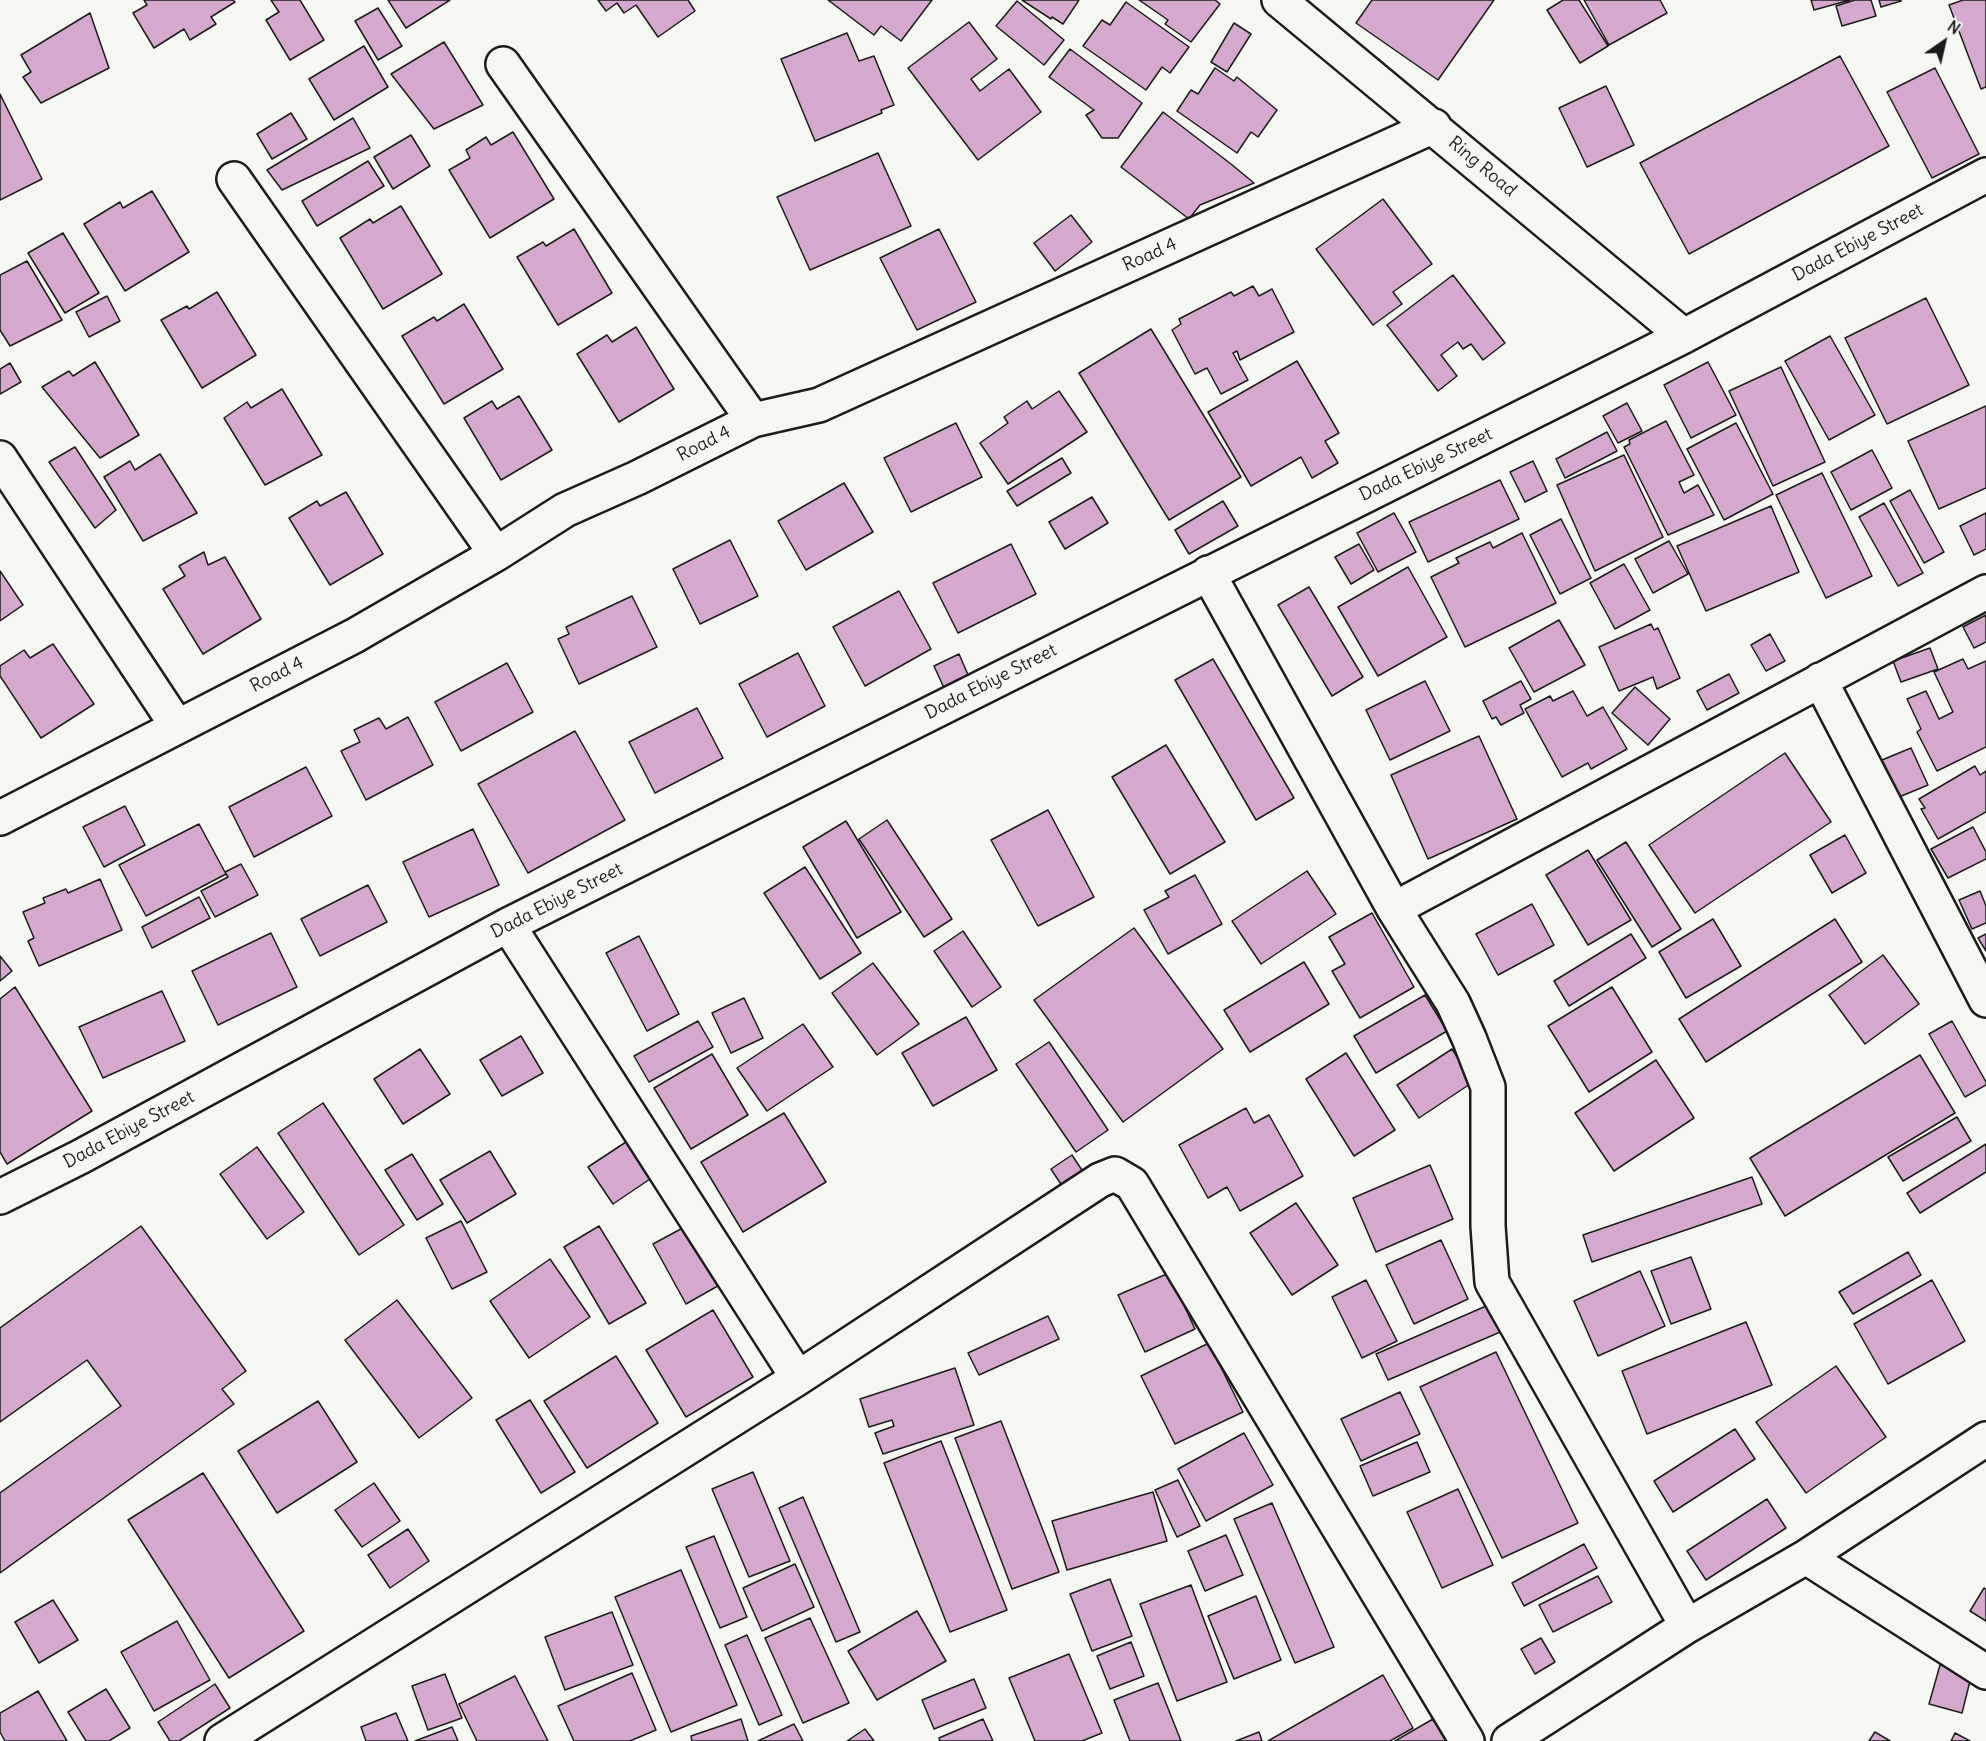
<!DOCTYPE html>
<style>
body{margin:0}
#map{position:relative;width:1986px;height:1741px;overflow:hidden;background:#f6f6f2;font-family:Delius,sans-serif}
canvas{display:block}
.north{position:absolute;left:1914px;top:12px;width:60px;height:60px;-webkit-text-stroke:4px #f6f6f2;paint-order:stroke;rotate:34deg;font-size:16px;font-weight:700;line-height:24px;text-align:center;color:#1c1c1c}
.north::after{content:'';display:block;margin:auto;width:21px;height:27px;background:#1c1c1c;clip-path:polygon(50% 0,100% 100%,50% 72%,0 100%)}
</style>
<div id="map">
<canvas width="1986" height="1741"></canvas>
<div class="north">N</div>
</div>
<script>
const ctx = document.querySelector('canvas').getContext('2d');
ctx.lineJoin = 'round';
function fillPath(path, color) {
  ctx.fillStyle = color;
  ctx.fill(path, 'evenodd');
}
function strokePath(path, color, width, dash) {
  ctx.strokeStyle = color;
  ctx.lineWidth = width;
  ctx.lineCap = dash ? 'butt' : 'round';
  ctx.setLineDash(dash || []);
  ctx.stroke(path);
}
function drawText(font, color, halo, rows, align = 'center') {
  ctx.font = font + ' Delius,sans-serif';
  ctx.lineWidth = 4.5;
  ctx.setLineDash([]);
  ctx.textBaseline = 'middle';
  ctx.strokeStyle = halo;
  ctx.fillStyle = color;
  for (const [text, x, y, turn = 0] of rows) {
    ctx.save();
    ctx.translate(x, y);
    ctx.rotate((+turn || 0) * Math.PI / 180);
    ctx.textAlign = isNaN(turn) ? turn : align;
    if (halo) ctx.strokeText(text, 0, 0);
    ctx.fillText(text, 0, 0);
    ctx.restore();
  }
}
const building = new Path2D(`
 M144,0H233L235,2L211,17L216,24L190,40L184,29L154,48L133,13L147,5Z
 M271,0H300L324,40L290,60L266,20L279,12Z
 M388,0H450L406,28Z
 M598,0H688L695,11L658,37L636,5L624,13L617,3L606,11Z
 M828,0H932L901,41L881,26L874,35Z
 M1022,0H1079L1063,24L1052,17L1051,19Z
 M1139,0H1215L1220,4L1191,42L1165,24L1168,20Z
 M1372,0H1494L1438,80L1356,23Z
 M1563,0H1579L1608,46L1580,63L1547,10Z
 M1584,0H1660L1667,13L1609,45Z
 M1811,0H1850L1814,10Z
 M1855,0H1871L1876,16L1842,26L1836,6Z
 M1879,0H1901V1L1881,7Z
 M1963,0H1986V87L1981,89L1949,5Z
 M1017,1L1064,40L1044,65L996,26Z
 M1126,2L1189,47L1170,73L1162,67L1146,90L1083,46L1102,20L1110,25Z
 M378,8L402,46L378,60L355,21Z
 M90,13L109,68L41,103L23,77L31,72L21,55Z
 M969,22L997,59L971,79L980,91L1009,69L1041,112L978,160L908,68Z
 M1234,23L1251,34L1227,72L1211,62Z
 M847,33L859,61L874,56L894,105L881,110L882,113L815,141L781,59Z
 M444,42L483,105L434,129L391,74Z
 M364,46L388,87L334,120L309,79Z
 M1070,49L1142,103L1118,138H1102L1086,115L1094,110L1049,77Z
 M1840,56L1889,146L1689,254L1640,163Z
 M1215,68L1234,81L1237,77L1277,110L1258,137L1251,132L1237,153L1177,111L1191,90L1198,94Z
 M1935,68L1979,154L1932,178L1887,92Z
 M1606,86L1634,145L1587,167L1559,108Z
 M0,94L42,179L0,200Z
 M1163,112L1231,164L1254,183L1200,205L1189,219L1121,167Z
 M291,113L307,139L272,159L257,134Z
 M353,118L370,148L282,190L267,170Z
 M513,132L554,199L490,238L449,170L470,158L466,150L486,137L491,145Z
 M411,135L430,166L393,189L374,157Z
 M878,153L911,226L810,270L777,197Z
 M368,161L384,186L317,226L302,201Z
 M152,191L189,252L125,291L84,224L120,202L123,208Z
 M1383,199L1432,264L1393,292L1402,304L1373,325L1316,249Z
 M401,206L442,274L383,309L340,238L370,219L373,223Z
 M1071,215L1092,242L1055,271L1034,243Z
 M574,229L612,293L558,325L517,257L543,242L546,246Z
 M939,229L976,302L917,330L880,258Z
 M63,233L99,293L65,313L28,253Z
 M27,261L62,320L10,346L0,330V275Z
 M1453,275L1505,343L1483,360L1471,344L1463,349L1458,342L1441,355L1457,376L1438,391L1387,325Z
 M1253,286L1259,296L1272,289L1294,332L1240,360L1237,351L1233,353L1248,380L1221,394L1207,368L1195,374L1172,330L1181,324L1179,319L1231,292L1234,296Z
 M217,292L256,355L202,388L161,320L187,306L189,309Z
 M107,296L120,321L89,337L76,312Z
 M1926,298L1969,385L1887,424L1845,338Z
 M464,304L503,369L444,404L402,336L434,317L437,321Z
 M636,327L674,389L619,422L577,354L607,335L612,342Z
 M1151,329L1241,477L1169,520L1079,373Z
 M1830,336L1875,415L1829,440L1785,361Z
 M1297,361L1339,433L1325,441L1338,463L1312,478L1301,457L1251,486L1208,412Z
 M95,362L139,435L100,458L42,387L69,371L73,376Z
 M1708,362L1736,415L1691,438L1664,385Z
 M10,363L21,382L0,394V369Z
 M1781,367L1825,462L1773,486L1729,391Z
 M282,389L322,455L265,485L224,418L247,402L251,408Z
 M1059,391L1087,432L1008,484L980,443L1008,423L1004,417L1027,401L1032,409Z
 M519,396L552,450L501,480L464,418L492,401L497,409Z
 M1627,403L1642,431L1618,443L1603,416Z
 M1986,406V488L1939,509L1908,441Z
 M1666,421L1694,475L1679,482L1684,493L1698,485L1714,515L1668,535L1624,447L1630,444L1629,440Z
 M956,423L982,477L911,512L884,458Z
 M1736,423L1773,494L1724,520L1687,449Z
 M1607,432L1617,451L1565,478L1556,459Z
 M75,447L116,510L95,528L49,462Z
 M1872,450L1892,488L1851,510L1831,472Z
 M160,454L197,513L143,541L104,477L130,461L135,470Z
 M1624,455L1663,537L1595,571L1557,485Z
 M1062,458L1071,473L1017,506L1007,491Z
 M1533,461L1547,491L1525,502L1510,472Z
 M1822,473L1872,576L1826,598L1776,495Z
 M1500,480L1519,519L1428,562L1409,522Z
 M844,483L873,532L806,570L778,521Z
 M1910,490L1944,552L1924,563L1890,501Z
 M346,492L383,554L330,585L289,518L317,501L320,506Z
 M1092,497L1108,523L1065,549L1049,522Z
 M1223,501L1238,526L1189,554L1175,530Z
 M1884,503L1923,573L1898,586L1859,517Z
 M1771,506L1799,572L1706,611L1677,546Z
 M1394,513L1416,552L1378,572L1357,533Z
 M1986,513V549L1974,555L1960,526Z
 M1561,519L1591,578L1560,594L1530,535Z
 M1522,533L1556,603L1465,647L1431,577L1459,563L1456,558L1490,542L1493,548Z
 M730,540L758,596L700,624L673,569Z
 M1669,541L1688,574L1653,593L1635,559Z
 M1011,544L1036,594L958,633L933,583Z
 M1359,544L1374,570L1351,584L1335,557Z
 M204,552L208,565L225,557L261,619L203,654L163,589L185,576L179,566Z
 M1624,564L1650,610L1615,629L1590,583Z
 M1408,567L1447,637L1378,676L1338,607Z
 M0,571L23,605L0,621Z
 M1309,587L1363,677L1332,696L1278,605Z
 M899,591L931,649L865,686L833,627Z
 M632,596L657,647L579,684L558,639L569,634L566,627Z
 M1986,615V642L1974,648L1963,627Z
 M1559,620L1585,665L1534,692L1509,648Z
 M1651,624L1654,630L1658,628L1680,678L1657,689L1653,677L1619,691L1599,647Z
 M1770,634L1785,661L1766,671L1751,645Z
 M53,644L94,704L41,738L0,676V666L24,650L30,658Z
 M1930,648L1938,669L1901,682L1893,661Z
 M798,653L825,706L767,737L739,684Z
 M959,654L969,677L944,688L934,666Z
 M1213,659L1294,798L1256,820L1175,680Z
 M1963,659L1968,669L1986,661V747L1937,771L1917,732L1921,729L1907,699L1926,691L1939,719L1953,712L1934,672Z
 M507,663L533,712L461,751L435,702Z
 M1729,674L1739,693L1707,710L1697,691Z
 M1425,681L1450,731L1390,760L1366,710Z
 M1521,681L1531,699L1520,705L1524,713L1501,725L1496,717L1492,719L1483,701Z
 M1635,687L1670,719L1648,745L1612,713Z
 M1573,691L1587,716L1603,707L1627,749L1591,769L1588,763L1562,777L1525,709L1550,696L1553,701Z
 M697,708L723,758L655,793L629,742Z
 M408,717L433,765L366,800L341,751L360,742L354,730L379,718L386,729Z
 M575,731L625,820L528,873L478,784Z
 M1479,736L1517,819L1428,859L1391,775Z
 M1166,745L1225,842L1170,874L1112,777Z
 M1911,748L1928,785L1899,797L1882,760Z
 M1785,753L1831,822L1695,913L1649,845Z
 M1975,766L1980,775L1986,771V812L1938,839L1921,809L1925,808L1919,799Z
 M306,767L332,816L254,857L229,807Z
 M125,806L145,845L104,867L83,827Z
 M1048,810L1094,897L1038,926L991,840Z
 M887,820L952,919L924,937L859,839Z
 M846,821L901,912L857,938L803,847Z
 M199,824L226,874L146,916L119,865Z
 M1973,827L1986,852V859L1948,878L1931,849Z
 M473,829L499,885L429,917L403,862Z
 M1845,835L1866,873L1832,893L1810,855Z
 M1626,842L1681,929L1652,947L1597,860Z
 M1588,850L1631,920L1588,945L1546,875Z
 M241,864L258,895L215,917L201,891L228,877L225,872Z
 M805,867L861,953L820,979L764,893Z
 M1307,871L1336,914L1261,964L1232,921Z
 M1195,875L1222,924L1168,954L1144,910L1169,897L1165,891Z
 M100,879L122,930L39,966L28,941L34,938L23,912L45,903L43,898L66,889L68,893Z
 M368,885L387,922L320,956L301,919Z
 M1980,891L1986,906V923L1972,929L1959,900Z
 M199,897L210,918L152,948L142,927Z
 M1532,904L1554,945L1498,975L1476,934Z
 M1372,913L1414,987L1360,1018L1332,971L1345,964L1329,937Z
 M1713,919L1741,966L1686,998L1659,952Z
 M1835,919L1862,962L1706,1062L1679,1019Z
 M1134,928L1223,1049L1123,1122L1034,1000Z
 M963,931L1001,987L972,1007L934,951Z
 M271,933L297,987L218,1025L192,971Z
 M1631,934L1646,958L1569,1006L1554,981Z
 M1986,934V951L1978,938Z
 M639,936L679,1014L647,1031L606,953Z
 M1883,955L1919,1004L1865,1044L1829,995Z
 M0,956L12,971L0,981Z
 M1304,962L1329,1004L1250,1052L1224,1010Z
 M873,963L919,1024L877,1055L832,993Z
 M15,987L92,1111L7,1164L0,1152V999Z
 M1612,987L1652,1052L1589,1092L1548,1026Z
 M162,991L185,1041L103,1078L79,1027Z
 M1425,995L1447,1031L1376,1073L1354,1036Z
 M744,998L763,1038L731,1053L712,1013Z
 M966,1017L997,1070L933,1106L902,1053Z
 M698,1021L713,1047L649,1082L634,1056Z
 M1952,1021L1986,1082V1085L1965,1097L1929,1034Z
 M803,1024L833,1067L767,1111L737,1068Z
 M521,1036L543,1073L502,1096L480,1060Z
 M1049,1042L1108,1130L1076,1152L1016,1064Z
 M420,1049L450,1094L403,1124L374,1079Z
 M1452,1049L1473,1082L1419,1118L1397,1085Z
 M1346,1053L1395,1130L1354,1156L1306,1079Z
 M712,1054L748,1115L691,1149L654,1088Z
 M1920,1055L1955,1113L1785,1216L1750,1158Z
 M1656,1060L1694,1118L1614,1171L1575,1113Z
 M323,1103L404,1225L359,1255L278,1133Z
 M1246,1108L1254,1123L1269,1115L1303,1176L1240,1211L1227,1187L1208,1198L1179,1145Z
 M784,1113L826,1182L743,1232L701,1162Z
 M1957,1117L1971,1141L1903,1181L1888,1157Z
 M629,1140L653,1177L613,1204L588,1167Z
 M1986,1144V1172L1920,1213L1907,1193Z
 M257,1147L304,1212L267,1239L220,1174Z
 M490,1151L516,1194L467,1223L440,1180Z
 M412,1154L443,1204L417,1220L385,1170Z
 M1072,1155L1091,1184L1070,1198L1051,1169Z
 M1430,1165L1453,1219L1376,1252L1353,1198Z
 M1752,1177L1762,1204L1592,1262L1583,1235Z
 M1296,1203L1338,1265L1292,1295L1250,1233Z
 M461,1221L487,1272L452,1289L426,1238Z
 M690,1224L723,1283L686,1304L653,1244Z
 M141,1226L246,1371L222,1389L234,1404L0,1573V1493L121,1406L87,1360L0,1422V1328Z
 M599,1226L646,1303L609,1324L564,1247Z
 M1441,1240L1468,1299L1414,1324L1386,1265Z
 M1908,1252L1921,1275L1853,1314L1839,1292Z
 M1691,1257L1711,1309L1671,1324L1651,1271Z
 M550,1259L590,1317L529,1358L490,1301Z
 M1640,1271L1665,1326L1598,1356L1574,1301Z
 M1169,1273L1195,1329L1145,1352L1118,1295Z
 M1366,1280L1397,1341L1362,1358L1332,1297Z
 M1932,1280L1965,1341L1888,1384L1854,1324Z
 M397,1300L472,1398L419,1438L345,1340Z
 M1493,1303L1505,1330L1388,1380L1376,1354Z
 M713,1310L753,1377L686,1417L646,1350Z
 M1048,1316L1059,1339L979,1375L968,1353Z
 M1746,1322L1772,1385L1647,1434L1622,1371Z
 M1209,1343L1243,1412L1175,1444L1141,1376Z
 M1496,1352L1578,1523L1502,1558L1420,1387Z
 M616,1356L658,1423L587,1468L544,1401Z
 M1836,1366L1886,1437L1806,1493L1756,1422Z
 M955,1368L974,1425L883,1454L875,1433L894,1426L892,1420L869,1427L860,1399Z
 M1400,1392L1420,1434L1361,1461L1341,1419Z
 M530,1400L575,1472L541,1493L496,1420Z
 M318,1401L357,1462L277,1513L238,1451Z
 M1001,1421L1059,1572L1012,1589L955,1438Z
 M1735,1429L1755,1459L1673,1512L1654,1481Z
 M1244,1433L1273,1485L1206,1521L1178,1469Z
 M941,1441L1007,1610L950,1632L884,1463Z
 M1417,1442L1430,1472L1373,1496L1360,1466Z
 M753,1472L790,1561L749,1577L712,1489Z
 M203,1473L304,1631L229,1678L128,1520Z
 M1178,1480L1200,1526L1177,1537L1155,1490Z
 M374,1483L400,1521L362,1547L335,1510Z
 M1458,1489L1493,1565L1442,1588L1407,1512Z
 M1153,1492L1167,1541L1067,1570L1052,1521Z
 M803,1497L860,1632L836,1642L779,1508Z
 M1767,1499L1786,1528L1706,1580L1687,1551Z
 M1272,1503L1334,1647L1295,1663L1234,1519Z
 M408,1529L429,1561L390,1588L368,1555Z
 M1226,1535L1243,1575L1205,1591L1188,1551Z
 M714,1536L747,1617L720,1628L686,1547Z
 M1584,1544L1597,1568L1524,1606L1512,1583Z
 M795,1564L814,1607L762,1631L743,1588Z
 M681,1570L737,1705L671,1732L615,1597Z
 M1598,1576L1612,1602L1553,1632L1539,1605Z
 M1110,1579L1132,1636L1092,1651L1070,1594Z
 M1191,1585L1227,1682L1177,1701L1140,1604Z
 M1984,1588L1986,1589V1621L1970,1611Z
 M1256,1596L1281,1660L1234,1679L1208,1616Z
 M53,1600L78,1640L39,1663L15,1622Z
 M917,1611L946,1661L877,1700L848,1651Z
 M612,1612L633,1665L565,1690L545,1637Z
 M810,1618L849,1703L803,1723L765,1638Z
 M177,1621L210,1680L154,1711L121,1652Z
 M747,1635L782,1715L759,1725L725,1645Z
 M1541,1638L1555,1662L1535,1674L1521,1649Z
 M1131,1642L1144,1676L1110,1689L1097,1656Z
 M1069,1654L1102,1733L1082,1741H1035L1009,1678Z
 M1940,1665L1972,1673L1962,1713L1929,1704Z
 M632,1673L656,1730L630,1741H574L558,1706Z
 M445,1674L462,1718L428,1730L412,1686Z
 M1383,1675L1413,1728L1390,1741H1268Z
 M515,1676L548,1741H477L459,1704Z
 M974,1679L986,1708L934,1729L922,1700Z
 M1158,1683L1181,1741H1130L1114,1700Z
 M215,1684L230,1708L179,1741H170L158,1722Z
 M106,1689L130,1728L109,1741H86L68,1712Z
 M38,1691L67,1741H5L0,1732V1713Z
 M396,1713L408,1741H366L361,1727Z
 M741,1719L748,1741H692L691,1736Z
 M983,1719L993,1741H940L939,1738Z
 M1433,1719L1446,1741H1395Z
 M794,1724L803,1741H758Z
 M452,1727L458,1741H415Z
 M865,1729L874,1741H847Z
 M1259,1732L1262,1741H1236Z
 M1875,1732L1890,1741H1869Z
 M1955,1733L1970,1741H1951Z`);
const minor = new Path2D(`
 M1279,0L1684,336
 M503,64L753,420
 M234,179L496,554
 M0,458L177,726
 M1208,573L1394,909L1453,1003L1469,1038L1488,1087V1226L1492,1282L1687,1626
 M1820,680L1986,1000
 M0,818L354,636L496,554L565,510L637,478L753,420L819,405L1434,126
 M1394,909L1986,592
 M508,925L798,1378
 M0,1197L80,1157L508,925L1684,336L1986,175
 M1806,1557L1986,1672
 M222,1741L798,1378L1100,1180L1115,1174L1132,1184L1467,1741
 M1509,1741L1687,1626L1806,1557L1986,1439`);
const streetNames = [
 ["Ring Road",1482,167,40],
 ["Dada Ebiye Street",1858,243,-28],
 ["Road 4",1150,255,-24],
 ["Road 4",704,444,-27],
 ["Dada Ebiye Street",1426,465,-26],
 ["Road 4",277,675,-27],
 ["Dada Ebiye Street",991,682,-27],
 ["Dada Ebiye Street",557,901,-27],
 ["Dada Ebiye Street",129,1130,-28]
];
fillPath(building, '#d4a9cd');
strokePath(building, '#1c1c1c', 1.5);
strokePath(minor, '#1c1c1c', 38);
strokePath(minor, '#f6f6f2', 33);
drawText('18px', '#1c1c1c', '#f6f6f2', streetNames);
</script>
